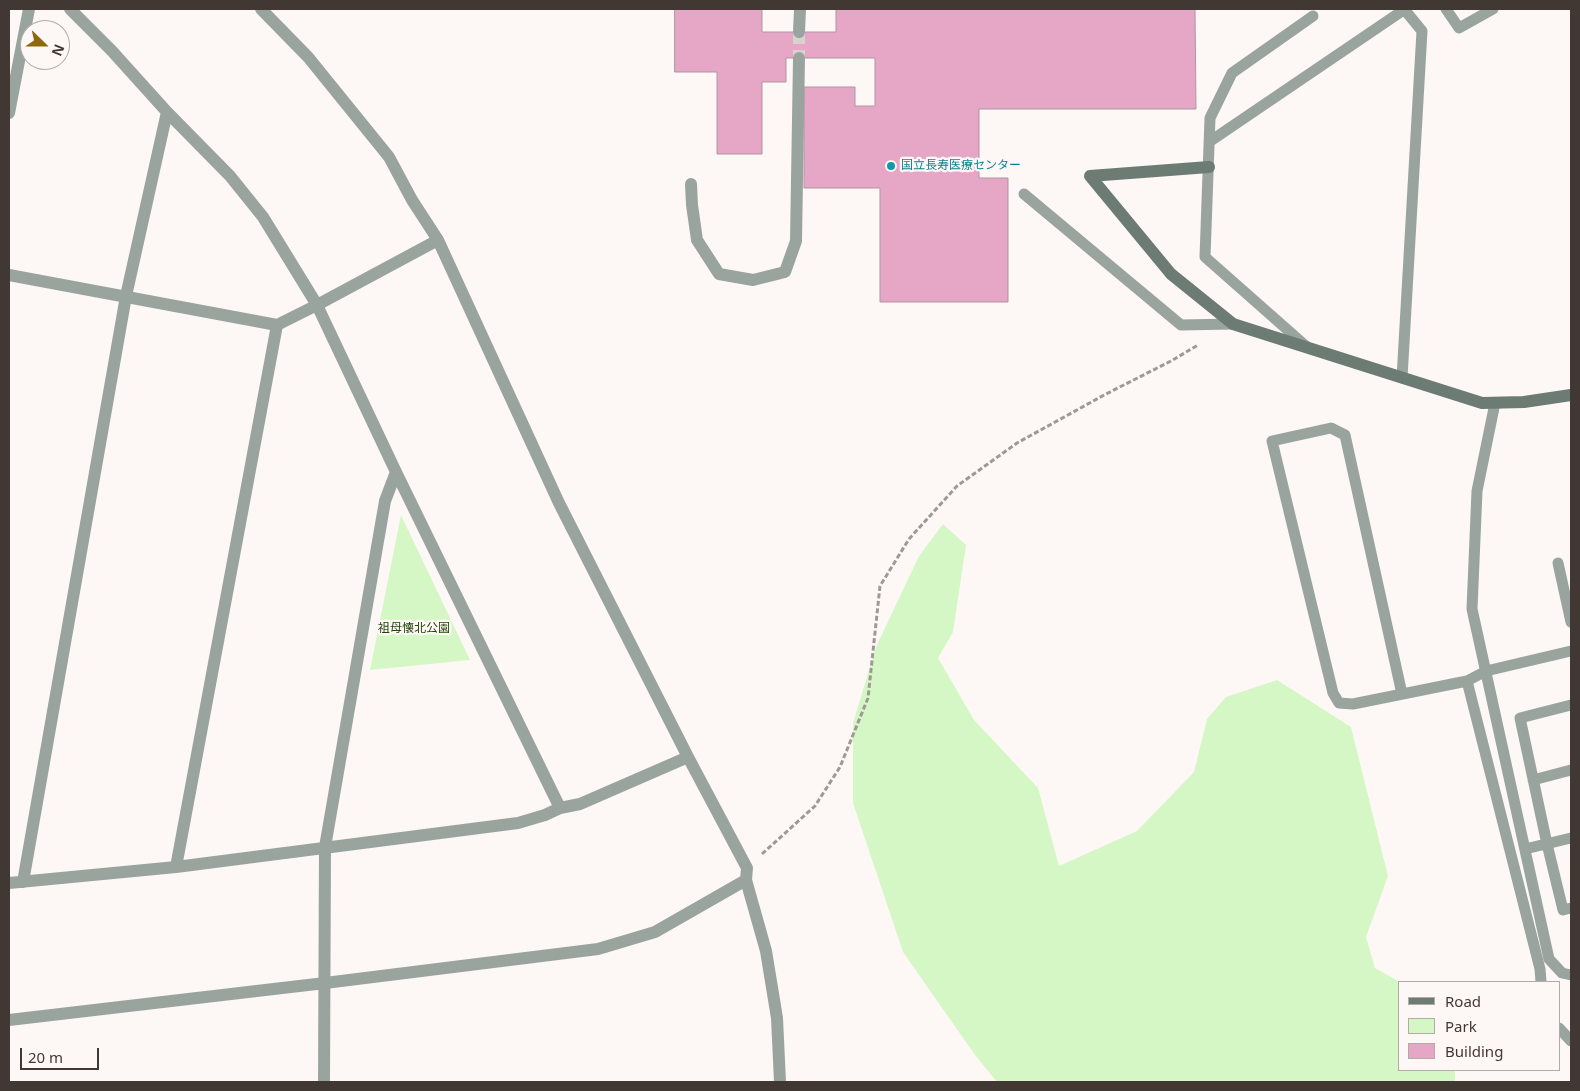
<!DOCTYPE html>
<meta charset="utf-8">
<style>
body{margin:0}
#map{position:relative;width:1580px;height:1091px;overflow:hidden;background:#fdf8f6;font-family:"Noto Sans",sans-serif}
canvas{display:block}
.frame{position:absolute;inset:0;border:10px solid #423833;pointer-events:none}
.legend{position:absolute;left:1398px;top:981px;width:162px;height:90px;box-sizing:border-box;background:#fdf8f6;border:1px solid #b2aba8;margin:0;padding:6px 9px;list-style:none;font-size:15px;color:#423833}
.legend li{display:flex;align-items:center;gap:10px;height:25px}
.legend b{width:25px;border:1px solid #b2aba8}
.north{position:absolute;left:20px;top:20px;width:50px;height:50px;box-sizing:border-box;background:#fdf8f6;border:1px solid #b2aba8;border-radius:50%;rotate:112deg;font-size:14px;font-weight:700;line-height:20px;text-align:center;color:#423833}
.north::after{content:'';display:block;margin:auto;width:18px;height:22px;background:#8f680e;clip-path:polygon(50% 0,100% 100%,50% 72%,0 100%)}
.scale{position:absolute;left:20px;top:1048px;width:79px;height:22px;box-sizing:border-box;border:2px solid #423833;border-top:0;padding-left:6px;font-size:15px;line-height:18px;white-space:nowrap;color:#423833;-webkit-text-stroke:4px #fdf8f6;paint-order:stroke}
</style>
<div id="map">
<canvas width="1580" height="1091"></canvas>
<div class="frame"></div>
<ul class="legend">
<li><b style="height:6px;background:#6c7c74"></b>Road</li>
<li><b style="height:14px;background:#d5f7c5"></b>Park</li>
<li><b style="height:14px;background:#e6a6c6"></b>Building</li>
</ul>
<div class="north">N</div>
<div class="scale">20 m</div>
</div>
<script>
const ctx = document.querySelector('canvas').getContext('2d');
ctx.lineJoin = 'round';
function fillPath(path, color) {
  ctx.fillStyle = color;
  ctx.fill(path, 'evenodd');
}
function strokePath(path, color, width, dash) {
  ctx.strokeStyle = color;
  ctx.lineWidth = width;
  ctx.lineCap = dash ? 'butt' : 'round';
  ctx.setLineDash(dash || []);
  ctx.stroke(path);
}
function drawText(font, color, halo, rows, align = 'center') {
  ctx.font = font + ' "Noto Sans","Noto Sans JP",sans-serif';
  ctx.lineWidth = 4.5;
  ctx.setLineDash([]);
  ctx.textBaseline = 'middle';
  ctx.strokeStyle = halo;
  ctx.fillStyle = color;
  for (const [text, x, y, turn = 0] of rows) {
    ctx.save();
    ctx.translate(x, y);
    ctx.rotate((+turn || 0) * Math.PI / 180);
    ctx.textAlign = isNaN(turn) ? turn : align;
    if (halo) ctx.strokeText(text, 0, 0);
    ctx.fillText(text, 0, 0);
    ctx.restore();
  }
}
const green = new Path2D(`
 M401,515L470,660L370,670Z
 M943,524L966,545L953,632L938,658L974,720L1038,788L1059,866L1137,831L1194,772L1207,719L1226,697L1277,680L1351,727L1388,876L1366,937L1375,968L1400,982H1399V1070H1455V1082H997L975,1055L903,952L853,803V723L876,647L919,556Z`);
const building = new Path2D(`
 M675,9H762V32H836V9H1195L1196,109H979V178H1008V302H880V188H804V87H855V106H875V58H786V82H762V154H717V72H675Z`);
const streetTunnel = new Path2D(`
 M799,32V58`);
const path = new Path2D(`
 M762,854L815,806L840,767L868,698L880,586L909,539L957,486L1017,443L1106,394L1171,361L1198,345`);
const lane = new Path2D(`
 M1446,9L1459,28L1493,9
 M1209,142L1405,9
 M1024,194L1181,325L1233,324
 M1307,347L1205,257L1210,118L1232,73L1313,16
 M1402,378L1422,31L1404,9
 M1495,403L1477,491L1472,609L1549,959L1562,973L1571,975
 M1558,563L1571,622
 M1402,694L1345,435L1331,428L1272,441L1333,693L1339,703L1353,704L1467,681
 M1571,705L1520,718L1547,844L1563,910L1571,908
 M1533,780L1571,770
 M1525,849L1571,838
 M1541,982L1540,969L1467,681L1486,671L1571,651
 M1559,1028L1571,1041`);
const street = new Path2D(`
 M70,9L112,51L167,112L230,176L263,217L317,305L396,472L560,808
 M261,9L308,57L389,157L412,200L438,240L559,503L688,757L747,868L746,880L766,951L777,1018L780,1082
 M799,32L800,9
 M9,113L29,9
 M691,184L692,205L697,240L719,274L753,280L785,272L796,241L799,58
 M9,275L277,325
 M176,867L277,325L317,305L438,240
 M23,882L126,296L167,112
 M9,883L176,867L518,823L545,815L560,808L580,804L688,757
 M9,1020L325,983L598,949L655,932L746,880
 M324,1082L325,847L385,501L396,472`);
const secondary = new Path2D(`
 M1209,167L1090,176L1171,274L1233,324L1482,403L1524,402L1571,395`);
const markers = [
 [891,166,5,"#0f9aa8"]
];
const cultureNames = [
 ["国立長寿医療センター",901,166]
];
const parkNames = [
 ["祖母懐北公園",414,629]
];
fillPath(green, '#d5f7c5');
fillPath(building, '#e6a6c6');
strokePath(building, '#ad96a1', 1);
strokePath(streetTunnel, '#d8d2cf', 12, [12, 6]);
strokePath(path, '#a09895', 3, [5, 2.5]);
strokePath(lane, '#9aa49f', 11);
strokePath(street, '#9aa49f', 12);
strokePath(secondary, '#6c7c74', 12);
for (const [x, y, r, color] of markers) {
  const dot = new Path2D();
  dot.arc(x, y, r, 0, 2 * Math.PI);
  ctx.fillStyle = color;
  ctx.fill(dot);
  strokePath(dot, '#fdf8f6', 2);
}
drawText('12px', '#0d838f', '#fdf8f6', cultureNames, 'left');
drawText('12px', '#22440b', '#fdf8f6', parkNames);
</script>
